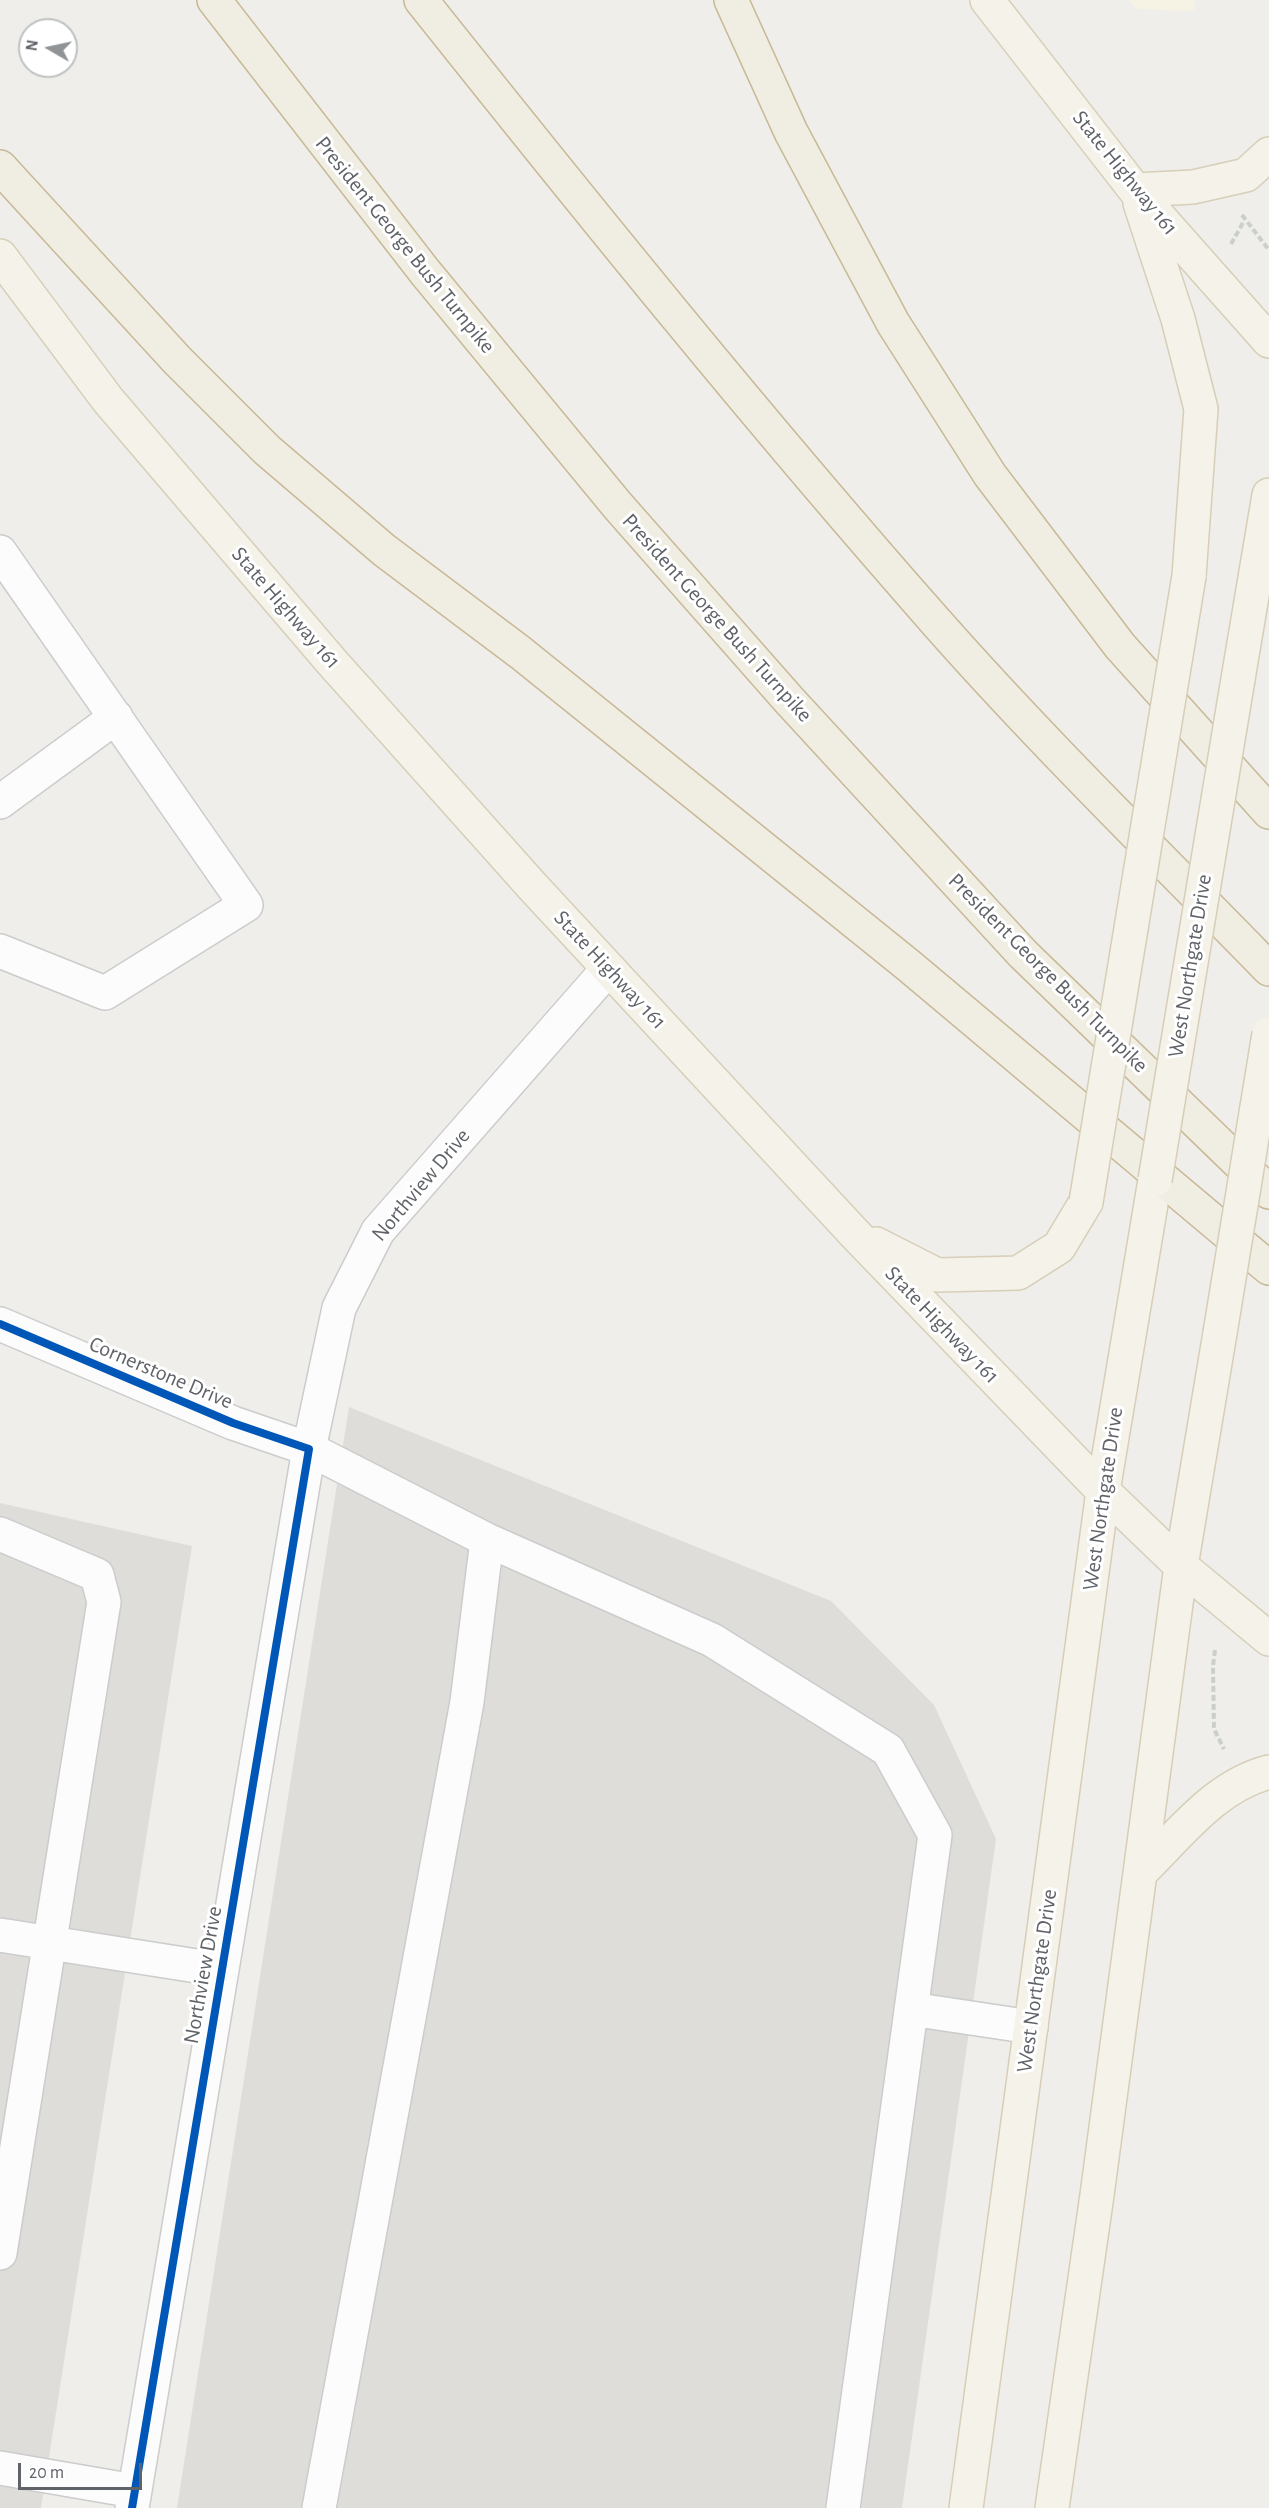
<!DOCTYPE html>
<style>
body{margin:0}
#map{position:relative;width:1269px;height:2508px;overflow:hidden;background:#efeeea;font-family:"Alegreya Sans",sans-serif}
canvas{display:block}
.north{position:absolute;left:18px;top:18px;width:60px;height:60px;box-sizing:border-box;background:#fff;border:2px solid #bfc1c3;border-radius:50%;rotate:279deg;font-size:16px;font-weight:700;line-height:24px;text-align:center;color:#5f6368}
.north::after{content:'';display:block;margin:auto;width:21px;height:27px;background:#919496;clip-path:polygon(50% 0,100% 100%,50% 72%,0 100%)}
.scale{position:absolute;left:18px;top:2463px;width:124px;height:27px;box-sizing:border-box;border:3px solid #5f6368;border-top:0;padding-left:8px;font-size:18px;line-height:21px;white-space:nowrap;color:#5f6368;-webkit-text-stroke:4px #fff;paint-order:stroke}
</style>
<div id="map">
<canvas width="1269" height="2508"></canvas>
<div class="north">N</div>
<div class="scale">20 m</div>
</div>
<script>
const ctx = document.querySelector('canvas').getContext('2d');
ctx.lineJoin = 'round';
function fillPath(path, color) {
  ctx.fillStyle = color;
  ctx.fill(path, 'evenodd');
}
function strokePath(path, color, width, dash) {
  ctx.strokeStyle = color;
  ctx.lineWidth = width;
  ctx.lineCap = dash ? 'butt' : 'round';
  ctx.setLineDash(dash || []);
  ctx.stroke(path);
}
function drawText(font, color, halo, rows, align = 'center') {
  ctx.font = font + ' "Alegreya Sans",sans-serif';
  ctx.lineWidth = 6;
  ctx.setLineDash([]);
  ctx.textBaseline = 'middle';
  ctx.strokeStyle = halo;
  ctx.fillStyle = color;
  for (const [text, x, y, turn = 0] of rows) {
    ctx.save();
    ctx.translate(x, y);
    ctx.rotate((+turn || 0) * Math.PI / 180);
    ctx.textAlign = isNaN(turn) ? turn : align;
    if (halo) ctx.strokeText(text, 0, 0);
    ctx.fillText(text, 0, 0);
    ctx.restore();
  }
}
const commercial = new Path2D(`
 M1129,0H1195L1193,11L1137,9Z`);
const industrial = new Path2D(`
 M349,1407L831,1601L934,1705L996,1839L902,2508H177Z
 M0,1503L192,1546L41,2508H0Z`);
const path = new Path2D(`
 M1242,215L1269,250
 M1231,244L1244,221
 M1215,1650L1213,1666L1214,1729L1224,1749`);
const minor = new Path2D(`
 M0,552L246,905L105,993L0,951
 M0,802L116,717
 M0,1324L233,1423L309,1449L487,1540L712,1640L888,1750L935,1835L843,2508
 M0,1534L97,1575L104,1602L0,2253
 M0,1935L222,1970
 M911,2009L1031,2027
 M0,2468L134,2491
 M132,2508L309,1449L339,1308L378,1231L608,969
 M319,2508L467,1702L487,1540`);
const major = new Path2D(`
 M987,0L1135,190L1269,341
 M1135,190L1193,187L1246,175L1269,154
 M1140,203L1178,319L1201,409L1189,576
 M0,256L108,400L331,661L533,887L855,1234L1103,1491L1181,1566L1269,1639
 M1238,679L1269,495
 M876,1244L937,1275L1018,1273L1059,1247L1086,1202
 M1141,1872C1180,1834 1215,1786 1269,1772
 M966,2508L1103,1491L1155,1180
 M1052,2508L1097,2195L1181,1566L1220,1333`);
const highway = new Path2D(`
 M214,0L425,272L618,506L789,700L1023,954L1269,1192
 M421,0C589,211 759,421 937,623C1043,743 1158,855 1269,969
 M731,0L791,132L893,323L990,475L1120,646L1269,812
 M0,167L177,360L267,450L384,550L521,653L908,965L1269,1268`);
const majorBridge = new Path2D(`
 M1155,1180L1238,679
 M1086,1202L1189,576
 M1220,1333L1269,1034`);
const cycleway = new Path2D(`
 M0,1324L233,1423L309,1449L132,2508`);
const streetNames = [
 ["State Highway 161",1125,173,51],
 ["President George Bush Turnpike",405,245,51],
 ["State Highway 161",286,608,49],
 ["President George Bush Turnpike",717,618,48],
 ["West Northgate Drive",1190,966,-81],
 ["State Highway 161",610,970,47],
 ["President George Bush Turnpike",1048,973,45],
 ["Northview Drive",421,1185,-50],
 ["State Highway 161",942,1325,46],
 ["Cornerstone Drive",161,1373,23],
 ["West Northgate Drive",1103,1499,-82],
 ["Northview Drive",203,1975,-80],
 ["West Northgate Drive",1037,1981,-82]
];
fillPath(commercial, '#f7f3e4');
fillPath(industrial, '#dfddda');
strokePath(minor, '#cbcccc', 36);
strokePath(major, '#d7ceb8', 36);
strokePath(highway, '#c8b996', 36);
strokePath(path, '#cacfcc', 4, [6, 3]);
strokePath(minor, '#fdfcfc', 33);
strokePath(major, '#f4f2e9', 33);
strokePath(highway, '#f0ede3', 33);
strokePath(majorBridge, '#d7ceb8', 36, []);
strokePath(majorBridge, '#f4f2e9', 33);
strokePath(cycleway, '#0057b8', 8);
drawText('22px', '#5f6368', '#fff', streetNames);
</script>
